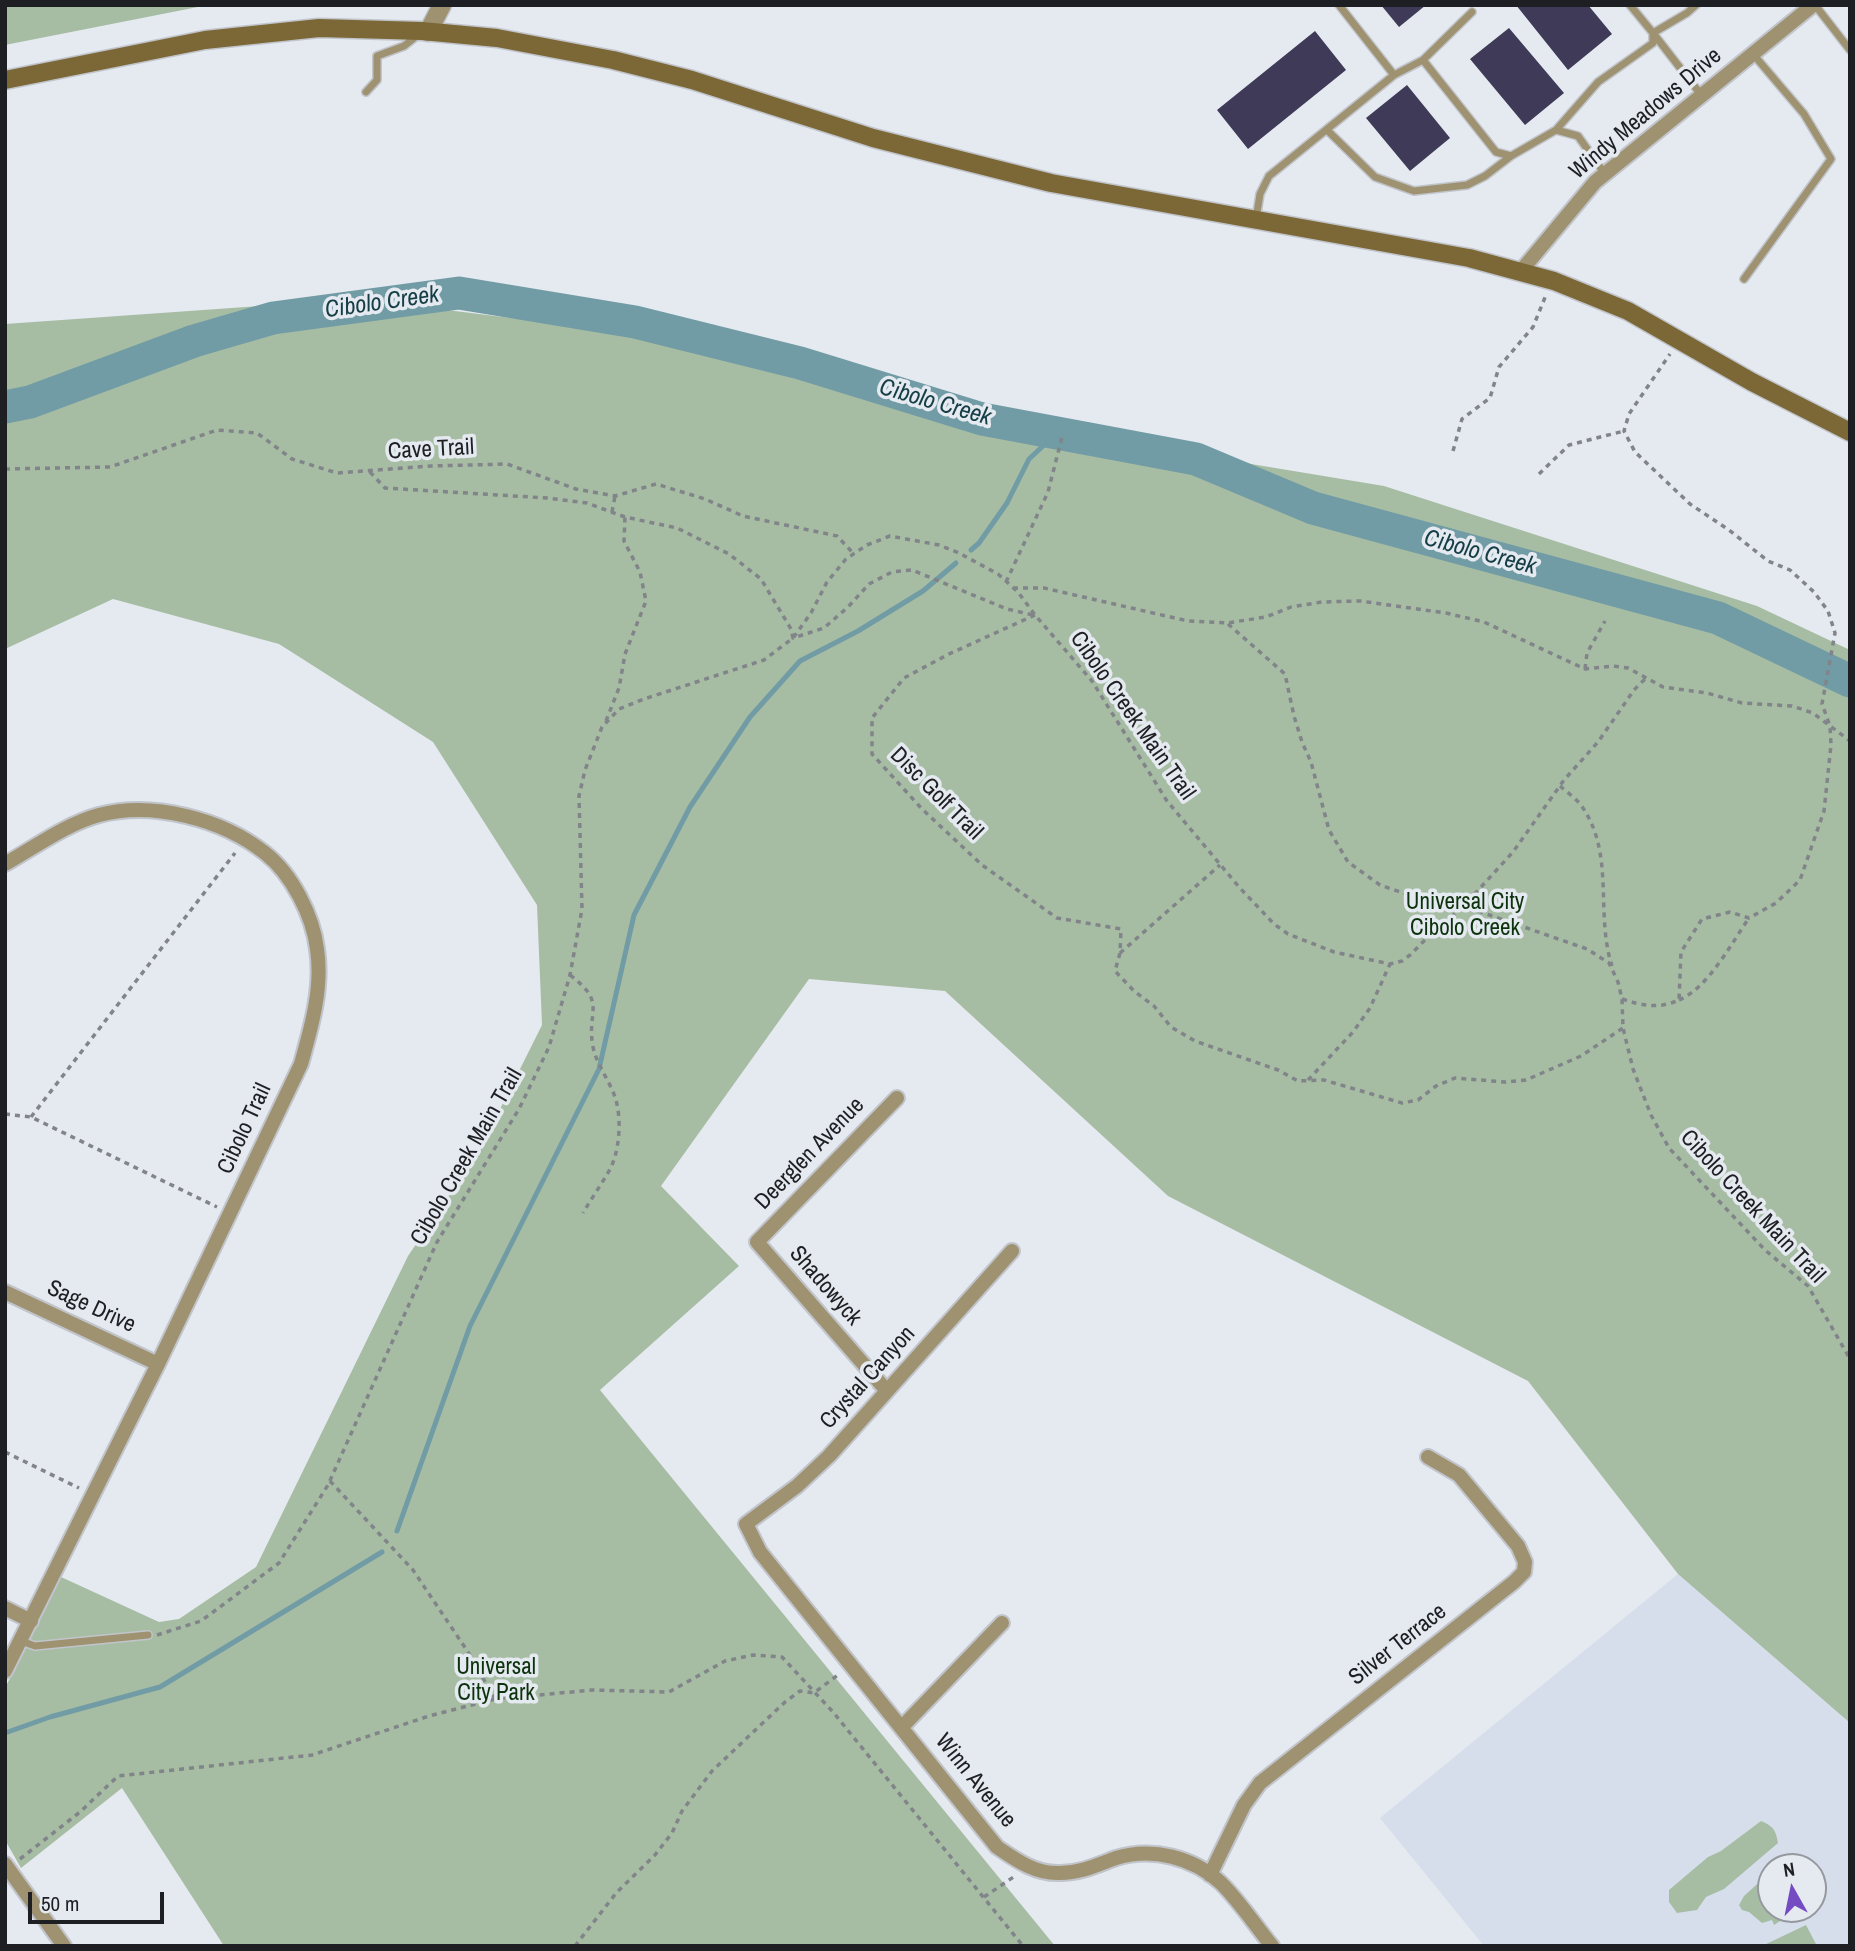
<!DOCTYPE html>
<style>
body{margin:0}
#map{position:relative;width:1855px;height:1951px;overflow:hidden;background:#e5e9f0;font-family:"Archivo Narrow",sans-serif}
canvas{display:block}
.frame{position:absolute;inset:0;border:7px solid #1d1f22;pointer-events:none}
.north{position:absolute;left:1757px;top:1853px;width:70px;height:70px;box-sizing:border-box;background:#e5e9f0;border:2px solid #95989e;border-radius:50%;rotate:351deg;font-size:19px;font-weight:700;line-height:28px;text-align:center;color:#1d1f22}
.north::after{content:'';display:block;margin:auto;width:24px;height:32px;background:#754bc4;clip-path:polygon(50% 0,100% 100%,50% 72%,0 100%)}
.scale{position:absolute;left:28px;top:1892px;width:136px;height:32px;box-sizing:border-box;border:4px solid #1d1f22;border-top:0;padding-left:9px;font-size:21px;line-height:24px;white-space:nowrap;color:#1d1f22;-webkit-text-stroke:5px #e5e9f0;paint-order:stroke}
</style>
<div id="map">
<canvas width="1855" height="1951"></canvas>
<div class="frame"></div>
<div class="north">N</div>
<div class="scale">50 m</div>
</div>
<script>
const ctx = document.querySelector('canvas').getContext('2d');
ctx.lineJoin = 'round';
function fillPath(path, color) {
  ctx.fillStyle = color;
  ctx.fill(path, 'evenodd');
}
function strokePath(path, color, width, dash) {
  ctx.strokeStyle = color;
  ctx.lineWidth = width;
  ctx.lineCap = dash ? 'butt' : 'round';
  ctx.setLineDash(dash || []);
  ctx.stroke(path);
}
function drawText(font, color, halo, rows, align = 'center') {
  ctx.font = font + ' "Archivo Narrow",sans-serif';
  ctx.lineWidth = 7;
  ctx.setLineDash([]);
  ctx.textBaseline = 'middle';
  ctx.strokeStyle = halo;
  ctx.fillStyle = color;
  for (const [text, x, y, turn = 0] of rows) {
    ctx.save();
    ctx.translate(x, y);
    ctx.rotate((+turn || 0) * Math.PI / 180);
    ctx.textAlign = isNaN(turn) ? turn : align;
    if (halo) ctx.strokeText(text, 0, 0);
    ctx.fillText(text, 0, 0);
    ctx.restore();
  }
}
const built = new Path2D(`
 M1678,1574L1850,1723V1946H1484L1380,1818ZM1771,1867H1813V1909H1771Z`);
const green = new Path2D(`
 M5,5H208L5,45Z
 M359,299L823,357L1058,432L1384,486L1757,606L1850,650V1723L1678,1574L1528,1381L1168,1196L945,991L809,979L661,1186L739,1266L600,1390L1055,1946H224L122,1788L21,1868L5,1840V1688L61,1577L159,1622L179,1619L256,1567L408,1256L479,1151L542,1025L537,905L433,742L279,644L113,599L5,649V324Z
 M1761,1821C1773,1826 1776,1830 1778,1843L1724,1889L1706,1897L1697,1910L1677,1913L1669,1902V1890L1708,1857L1721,1851Z
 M1766,1876L1771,1877V1909H1778L1783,1919L1774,1925L1772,1920L1762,1923L1749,1912L1742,1910L1739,1905L1744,1896Z
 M1806,1925L1817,1946H1762Z`);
const stream = new Path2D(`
 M971,550L979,543L1007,503L1029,459L1058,432
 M397,1531L470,1326L599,1069L634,915L690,807L750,717L800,661L858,631L923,591L956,563
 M5,1733L50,1717L160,1687L382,1552`);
const river = new Path2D(`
 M5,407L30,402L194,341L273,318L459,293L635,322L800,363L982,419L1196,459L1313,508L1718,618L1850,681`);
const building = new Path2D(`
 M1381,5H1426L1399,27Z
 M1516,5H1588L1612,34L1568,70Z
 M1509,28L1564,93L1525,125L1470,59Z
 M1315,31L1346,70L1248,149L1217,110Z
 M1407,85L1450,138L1410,171L1366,118Z`);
const path = new Path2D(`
 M1453,451L1462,419L1490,398L1499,367L1533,327L1546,295
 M5,469L110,467L217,430L257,433L292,459L337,473L431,466L507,464L576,489L615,496L656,484L705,499L743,516L837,536L853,553
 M370,472L385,488L547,498L587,503L625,517L677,528L729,554L761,579L791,629L793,638L824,628L848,607L869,584L892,572L912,570L1007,609L1033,615
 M1539,474L1569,445L1624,431
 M612,512L615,496
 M1006,582L1048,492L1062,437
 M1013,588H1044L1188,621L1227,623L1266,617L1291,607L1322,602L1360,601L1446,613L1484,622L1585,669L1613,666L1628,668L1663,687L1707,693L1742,703L1792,706L1813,713L1850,741
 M1035,615L949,654L904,678L872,718V754L922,809L982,865L1057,918L1121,929L1120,953L1115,971L1134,991L1154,1006L1171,1027L1195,1041L1278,1070L1298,1081L1324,1080L1402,1103L1418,1100L1436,1086L1455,1078L1505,1082L1526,1080L1581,1056L1623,1028
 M1228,624L1285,674L1294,716L1302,742L1311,762L1329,830L1348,862L1380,885L1412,896L1444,900L1461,909L1513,852L1564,780L1598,742L1634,690L1647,677
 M1585,669L1587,653L1605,621
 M606,721L619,688L625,654L646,601L640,572L624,541L625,517
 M1560,786C1568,793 1578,800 1583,808C1615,856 1595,914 1612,966
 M1120,953L1220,865
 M570,975C608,1004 586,1010 593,1047C596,1063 609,1080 615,1097C622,1117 620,1152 609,1171C601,1185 591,1199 583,1213
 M1622,999C1643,1006 1659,1009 1679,1000L1681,952L1702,919L1730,912L1749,918L1776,903L1800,880L1824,811L1831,745L1830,726L1822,704L1835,633L1828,611L1814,592L1790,570L1768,561L1729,530L1690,504L1635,452L1624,431L1629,414L1670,354
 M1679,1000C1708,988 1731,944 1749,918
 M1308,1080L1353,1032L1370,1008L1390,964
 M5,1114L31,1117L217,1207
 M31,1117L235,853
 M5,1452L79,1488
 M330,1481L413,1570L468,1652L495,1699
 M157,1635L201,1621L279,1563L328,1485L437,1242L519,1109L549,1047L570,975L582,909L579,796L585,770L602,727L619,709L644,699L764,660L793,638L811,613L827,582L846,559L867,545L890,536L939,545L959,553L998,574L1018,592L1035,615L1092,681L1167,801L1239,887L1274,924L1288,934L1334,952L1390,964L1402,961L1410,955L1434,931L1461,909L1478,911L1587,949L1609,963L1618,982L1622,999L1623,1028L1633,1069L1651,1115L1669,1148L1765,1250L1808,1286L1850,1359
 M20,1859L80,1812L118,1776L312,1755L429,1716L495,1699L593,1690L669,1692L725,1661L753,1655L782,1657L833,1712L1023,1946
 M984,1897L1015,1876
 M575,1946L617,1892L655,1855L672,1833L682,1811L712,1771L785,1702L800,1691L814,1693L838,1675`);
const service = new Path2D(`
 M1339,5L1394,75
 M1696,5L1687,13L1653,33L1702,96
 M1815,5L1850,50
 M1423,60L1496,152L1511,156
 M366,92L377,80V56L404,46L419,34
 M1327,130L1375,177L1414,191L1467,185L1485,176L1511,156L1556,130L1578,136L1605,174
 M1556,130L1598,82L1653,43V33L1630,5
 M1256,219L1260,194L1269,176L1394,75L1423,60L1472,12
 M1744,279L1831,159L1804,114L1753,54
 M21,1641L35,1646L148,1635`);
const minor = new Path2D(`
 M1521,271L1595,182L1813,5
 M5,864C35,847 66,824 99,815C153,801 222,819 265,853C292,874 313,916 317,949C323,988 311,1028 301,1064L158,1364L5,1671
 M1012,1251L829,1456L797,1486L746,1524L760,1552L997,1847C1016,1860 1035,1874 1060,1873C1081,1873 1097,1865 1116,1858C1152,1847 1193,1857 1221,1883C1240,1902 1255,1925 1272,1946
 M5,1292L158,1364
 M887,1391L757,1242L897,1098
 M5,1608L31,1621
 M902,1727L1002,1623
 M5,1864L64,1946
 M1210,1875L1244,1805L1260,1783L1514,1582L1524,1572L1525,1562L1518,1546L1459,1475L1428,1457`);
const tertiary = new Path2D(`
 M428,32L442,5`);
const secondary = new Path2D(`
 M5,80L205,40L319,28L422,31L497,38L613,60L692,80L873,138L1051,183L1469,258L1554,281L1628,311L1752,382L1850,432`);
const streetNames = [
 ["Windy Meadows Drive",1646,114,-40],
 ["Cave Trail",431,450,-3],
 ["Cibolo Creek Main Trail",1132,716,55],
 ["Disc Golf Trail",936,794,45],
 ["Cibolo Trail",245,1129,-65],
 ["Deerglen Avenue",810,1154,-46],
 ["Cibolo Creek Main Trail",467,1157,-60],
 ["Cibolo Creek Main Trail",1752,1207,47],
 ["Shadowyck",825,1286,49],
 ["Sage Drive",91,1307,25],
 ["Crystal Canyon",868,1378,-48],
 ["Silver Terrace",1398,1645,-38],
 ["Winn Avenue",975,1781,51]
];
const parkNames = [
 ["Universal City",1465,903],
 ["Cibolo Creek",1465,929],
 ["Universal",496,1668],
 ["City Park",496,1694]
];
const waterNames = [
 ["Cibolo Creek",382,303,-8],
 ["Cibolo Creek",935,403,16],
 ["Cibolo Creek",1480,553,15]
];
fillPath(built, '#d6deec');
fillPath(green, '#a6bda4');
strokePath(stream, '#719ca5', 5);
strokePath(river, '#719ca5', 33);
fillPath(building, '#3e3a57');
strokePath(service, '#c1c5cb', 10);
strokePath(minor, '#c1c5cb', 18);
strokePath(tertiary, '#c1c5cb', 21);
strokePath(secondary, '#c1c5cb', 21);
strokePath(path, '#818489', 3.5, [5, 5]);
strokePath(service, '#9f9271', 7);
strokePath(minor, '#9f9271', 14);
strokePath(tertiary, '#9f9271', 18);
strokePath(secondary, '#7c6836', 18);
drawText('23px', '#1d1f22', '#e5e9f0', streetNames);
drawText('23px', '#0d330c', '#e5e9f0', parkNames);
drawText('italic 24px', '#153e46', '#e5e9f0', waterNames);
</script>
